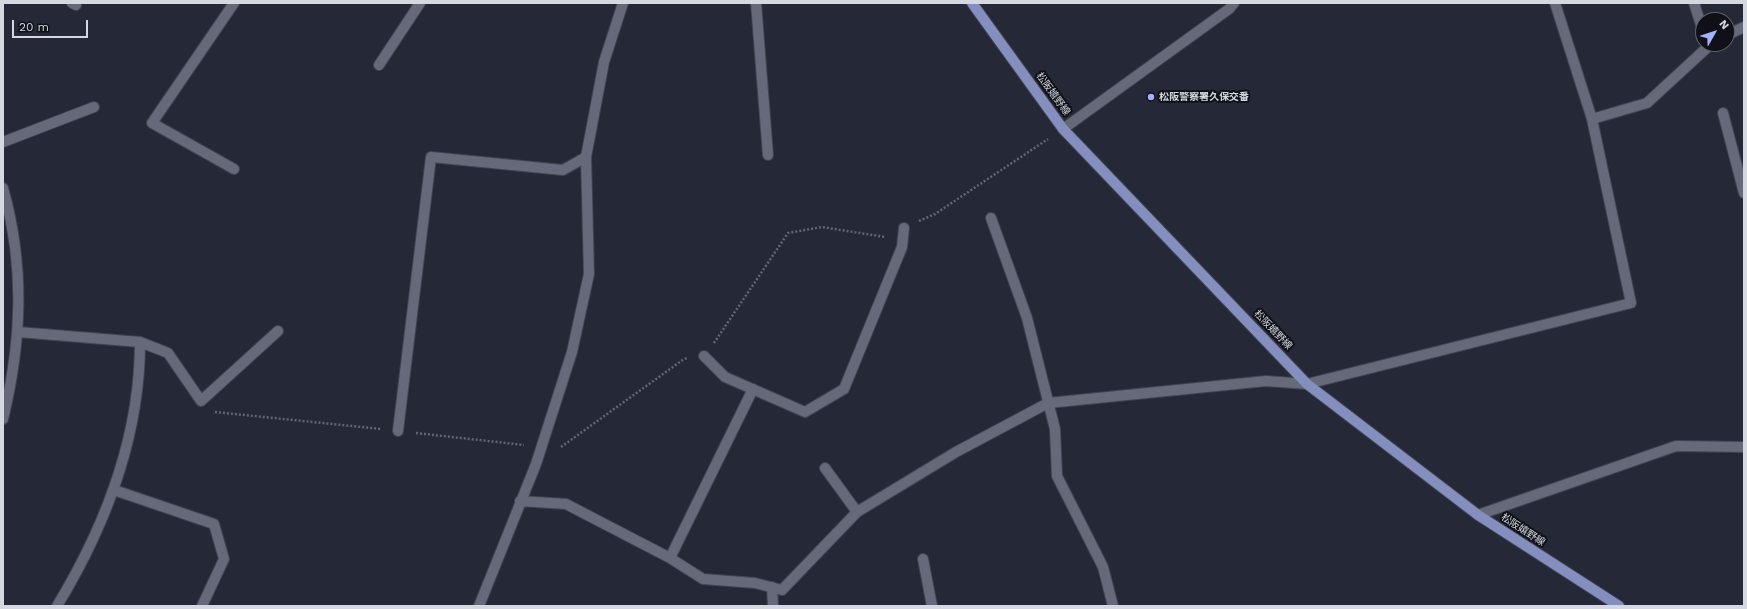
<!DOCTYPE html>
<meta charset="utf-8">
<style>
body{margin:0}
#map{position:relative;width:1747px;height:609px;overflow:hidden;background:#252837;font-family:"Work Sans",sans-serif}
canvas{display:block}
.frame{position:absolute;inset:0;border:4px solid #d5d7e1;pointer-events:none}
.north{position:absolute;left:1695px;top:12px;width:40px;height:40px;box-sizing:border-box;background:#101118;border:1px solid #5f6068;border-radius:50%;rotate:51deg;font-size:11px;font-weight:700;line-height:16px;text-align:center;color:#d5d7e1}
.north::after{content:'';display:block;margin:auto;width:14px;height:18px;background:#a2b2fd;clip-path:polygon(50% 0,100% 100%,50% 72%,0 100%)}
.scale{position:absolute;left:12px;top:20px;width:76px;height:18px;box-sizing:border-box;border:2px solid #d5d7e1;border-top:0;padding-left:5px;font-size:12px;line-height:14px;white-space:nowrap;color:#d5d7e1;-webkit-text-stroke:3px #101118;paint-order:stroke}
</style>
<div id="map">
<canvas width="1747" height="609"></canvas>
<div class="frame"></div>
<div class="north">N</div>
<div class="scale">20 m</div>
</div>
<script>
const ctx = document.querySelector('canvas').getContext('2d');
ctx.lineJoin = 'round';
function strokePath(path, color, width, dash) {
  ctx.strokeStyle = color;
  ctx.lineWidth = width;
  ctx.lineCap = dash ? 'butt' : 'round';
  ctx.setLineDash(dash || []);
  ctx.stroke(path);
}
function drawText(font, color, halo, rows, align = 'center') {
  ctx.font = font + ' "Work Sans","Noto Sans JP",sans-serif';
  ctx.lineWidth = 4;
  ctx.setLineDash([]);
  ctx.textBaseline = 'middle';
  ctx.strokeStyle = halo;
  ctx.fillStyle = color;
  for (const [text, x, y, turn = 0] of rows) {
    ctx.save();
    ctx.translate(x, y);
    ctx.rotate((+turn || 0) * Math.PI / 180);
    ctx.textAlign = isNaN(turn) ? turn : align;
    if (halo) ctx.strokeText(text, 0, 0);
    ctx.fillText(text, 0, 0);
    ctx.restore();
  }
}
const path = new Path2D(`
 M919,221L935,214L1048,139
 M714,343L788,233L822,227L885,237
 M215,412L381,429
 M416,433L524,445
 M561,447L684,359L688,358`);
const minor = new Path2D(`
 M72,3L76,5
 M756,3L768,155
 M1555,3L1592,119L1647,103L1711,44
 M1694,3L1703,31
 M1727,35L1744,27
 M379,65L420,3
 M1723,113L1744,193
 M1063,129L1229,9L1234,3
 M3,142L94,107
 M234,169L152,123L234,3
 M3,188C25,266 22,341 3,419
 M991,218L1027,318L1055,429L1057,476L1103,567L1113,606
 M18,332L140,342C140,436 105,527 57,606
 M140,342L168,353L201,401L278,331
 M704,356L725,377L805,412L844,389L902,247L904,228
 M398,431L431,157L563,170L586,157
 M825,468L857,512
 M114,490L214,524L224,559L202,606
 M520,501L566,504L670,558L703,579L755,583L782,590L857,512L956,452L1048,403L1266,381L1307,384L1631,303L1592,119
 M1478,515L1676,446L1744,447
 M670,558L753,389
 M923,559L932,606
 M772,587L773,606
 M479,606L536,464L572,352L589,274L586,157L604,62L623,3`);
const major = new Path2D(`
 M972,3L1063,129L1307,384L1478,515L1619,606`);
const markers = [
 [1151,97,4,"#a2b2fd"]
];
const streetNames = [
 ["松阪嬉野線",1053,94,54],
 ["松阪嬉野線",1273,330,46],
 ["松阪嬉野線",1523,530,33]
];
const poiNames = [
 ["松阪警察署久保交番",1159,97]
];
strokePath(minor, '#424451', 12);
strokePath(major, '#424451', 12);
strokePath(path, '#636573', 2.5, [2, 2]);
strokePath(minor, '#65697a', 10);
strokePath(major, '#848fc0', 10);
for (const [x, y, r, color] of markers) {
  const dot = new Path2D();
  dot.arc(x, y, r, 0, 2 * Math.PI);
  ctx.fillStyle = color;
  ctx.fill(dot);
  strokePath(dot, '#101118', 1.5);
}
drawText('10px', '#d5d7e1', '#101118', streetNames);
drawText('bold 10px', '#d5d7e1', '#101118', poiNames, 'left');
</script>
